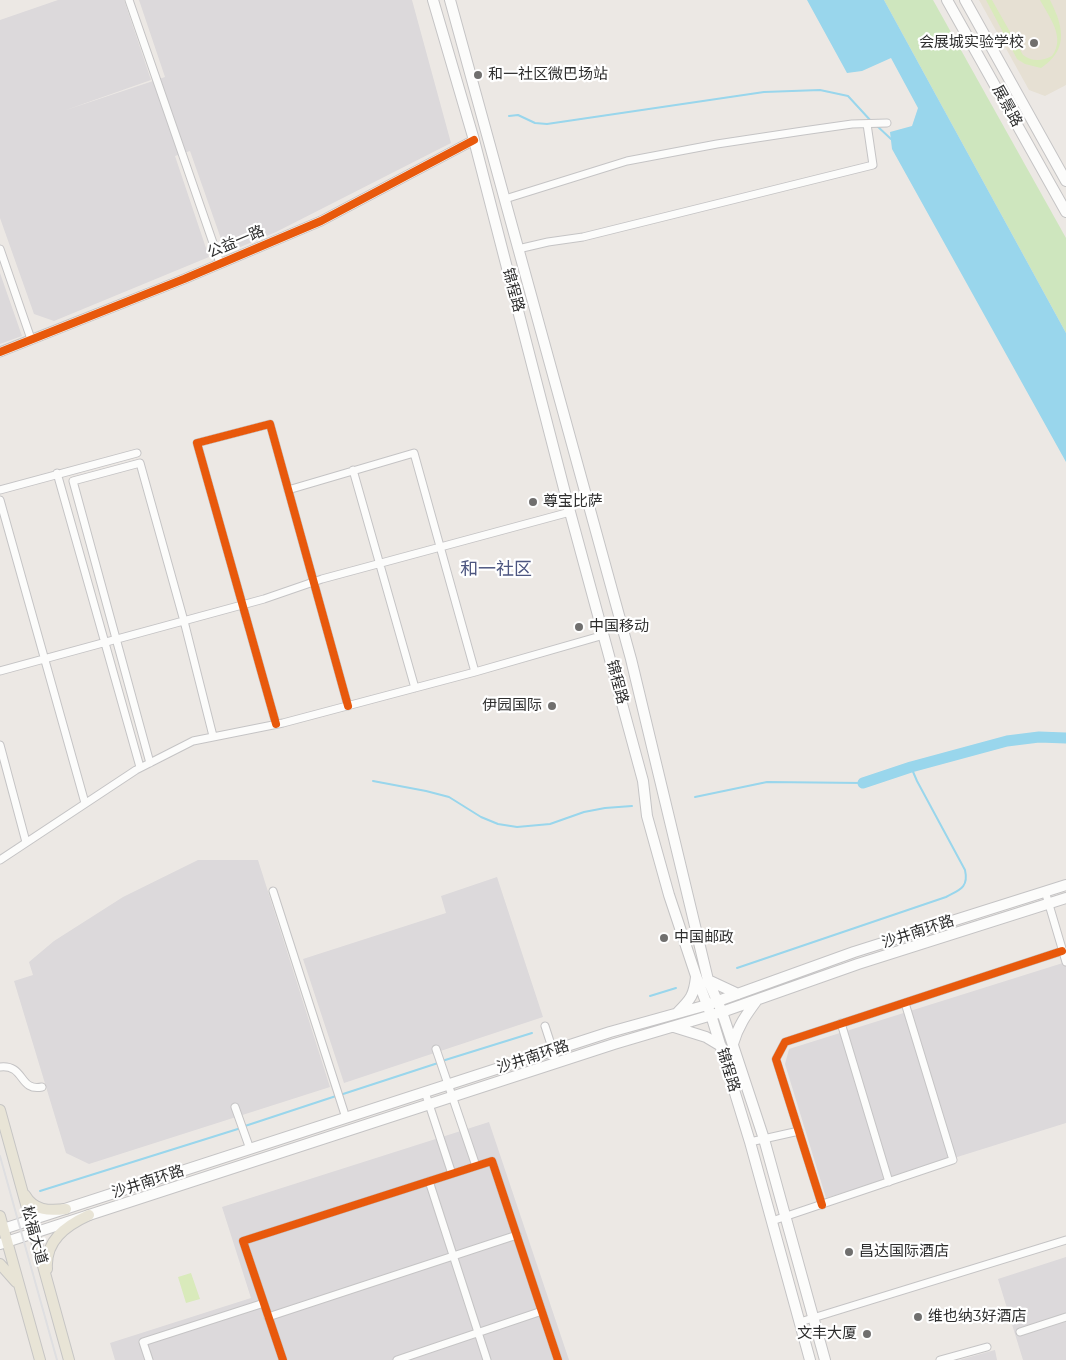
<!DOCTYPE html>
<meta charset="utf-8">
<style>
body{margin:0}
canvas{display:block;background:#ece8e4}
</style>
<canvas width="1066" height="1360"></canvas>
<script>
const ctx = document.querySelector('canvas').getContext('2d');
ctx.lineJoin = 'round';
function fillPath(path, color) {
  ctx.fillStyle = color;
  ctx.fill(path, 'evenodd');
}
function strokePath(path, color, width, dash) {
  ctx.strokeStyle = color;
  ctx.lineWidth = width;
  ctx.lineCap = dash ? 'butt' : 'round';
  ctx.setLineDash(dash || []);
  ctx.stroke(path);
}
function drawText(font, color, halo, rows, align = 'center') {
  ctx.font = font + ' Montserrat,"Noto Sans SC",sans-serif';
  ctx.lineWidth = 4.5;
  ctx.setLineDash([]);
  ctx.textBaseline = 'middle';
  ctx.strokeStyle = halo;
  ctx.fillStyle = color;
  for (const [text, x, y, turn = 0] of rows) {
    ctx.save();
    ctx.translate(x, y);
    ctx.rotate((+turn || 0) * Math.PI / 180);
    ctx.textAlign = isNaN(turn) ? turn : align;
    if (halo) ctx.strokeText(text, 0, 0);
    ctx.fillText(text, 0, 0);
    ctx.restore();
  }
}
const industrial = new Path2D(`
 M58,0H124L151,80L63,111L165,77L139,0H412L451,143L276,232L226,253L190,151L175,156L209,257L54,321L34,314L0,218V20Z
 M0,273L22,336L0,344Z
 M198,860H258L330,1087L89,1164L66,1153L14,981L33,975L29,962L54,941L123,897Z
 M497,877L543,1017L344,1083L303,959L446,913L441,896Z
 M1066,962V1123L826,1198L785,1064L789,1049Z
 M489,1122L569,1360H115L110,1343L251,1298L222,1207Z
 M1066,1257V1360H1023L998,1279Z
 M995,1350L997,1360H959Z`);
const education = new Path2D(`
 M979,0H1066V85L1045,96L1029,90Z`);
const green = new Path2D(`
 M884,0H933L1066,238V333Z`);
const pitch = new Path2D(`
 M986,0H992L1023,55C1032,62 1042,61 1052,56C1066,37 1049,17 1040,0H1050C1066,31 1066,51 1041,68L1025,64L1017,59Z
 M191,1273L200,1299L186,1303L178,1277Z`);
const water = new Path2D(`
 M807,0H884L1066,333V462L892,149L890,132L912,126L918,108L891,58L862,71L847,73Z`);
const stream = new Path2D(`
 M509,116L518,115L535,123L547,124L764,92L820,90L848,96L871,121
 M876,125L891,139
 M373,781L426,791L449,797L481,817L498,824L517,827L550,824L584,812L605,808L632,806
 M695,797L767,782L863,783
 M737,968L946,897C959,890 969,888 965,870L917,781L911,767
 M650,996L676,988
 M442,1061L532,1033
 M340,1095L438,1063
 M245,1126L336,1096
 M40,1191L241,1128`);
const river = new Path2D(`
 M863,783L911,767L1007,741L1039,737L1066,738`);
const minor = new Path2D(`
 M129,0L220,263
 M505,199L627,161L717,144L803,131L852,124L887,123
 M0,249L31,339
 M518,249L548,242L583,237L873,165L867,124
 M353,470L415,688
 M57,473L140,767
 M0,490L137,453
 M288,490L414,453L475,672
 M0,500L85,803
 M0,671L264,599L322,579L570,512
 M276,724L197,443L270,424L348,706
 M0,745L26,842
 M150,763L73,481L140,463L184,621L213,736
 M0,860L136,770L193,741L283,723L475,672L604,635
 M273,891L346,1118
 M1045,891L1066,962
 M841,1023L889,1182
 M545,1026L557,1063
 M436,1049L476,1166
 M0,1067C25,1064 19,1092 42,1087
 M425,1092L452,1174
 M235,1107L250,1149
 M750,1142L799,1131
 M429,1181L487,1360
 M822,1205L776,1059L785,1042L1062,951
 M772,1221L953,1160L905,1003
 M268,1317L517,1235
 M800,1322L1066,1240
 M1020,1332L1066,1317
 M149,1360L143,1342L264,1303
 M283,1360L243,1241L492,1161L558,1360
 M397,1360L542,1311
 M940,1360L987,1347`);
const tertiary = new Path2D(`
 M0,352L184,279L321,221L474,140`);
const secondary = new Path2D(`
 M433,0L474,140L570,512L643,781L647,816L669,895L696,976L711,1015L750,1142L810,1360
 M450,0L631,659L708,980L722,1012L764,1139L825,1360
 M947,0L1066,212
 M965,0L1066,181
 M708,980L738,994
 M678,1012C691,999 694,995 696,977
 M674,1027L706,1037L721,1046
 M733,1044C738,1026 746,1015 757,1000
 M0,1230L610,1032L707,1005L854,952L1066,885
 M0,1244L614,1044L722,1012L858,964L1066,898`);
const primary = new Path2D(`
 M0,1110L69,1360
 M25,1195C34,1211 49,1211 66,1209
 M0,1216L40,1360
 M0,1264L16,1282
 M47,1269C45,1241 65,1226 89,1215`);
const rail = new Path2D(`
 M0,1156L57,1360`);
const cycleway = new Path2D(`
 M0,352L184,279L321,221L474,140
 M276,724L197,443L270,424L348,706
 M822,1205L776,1059L785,1042L1062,951
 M283,1360L243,1241L492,1161L558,1360`);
const markers = [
 [1034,43,5,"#706f6e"],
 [478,75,5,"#706f6e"],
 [533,502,5,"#706f6e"],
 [579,627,5,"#706f6e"],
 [552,706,5,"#706f6e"],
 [664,938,5,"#706f6e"],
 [849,1252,5,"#706f6e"],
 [918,1317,5,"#706f6e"],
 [867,1334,5,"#706f6e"]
];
const poiNames = [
 ["会展城实验学校",1024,43,"right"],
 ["和一社区微巴场站",488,75],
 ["尊宝比萨",543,502],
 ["中国移动",589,627],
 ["伊园国际",542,706,"right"],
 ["中国邮政",674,938],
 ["昌达国际酒店",859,1252],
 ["维也纳3好酒店",928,1317],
 ["文丰大厦",857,1334,"right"]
];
const streetNames = [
 ["展景路",1007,106,61],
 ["公益一路",236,242,-23],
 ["锦程路",513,290,75],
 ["锦程路",617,682,75],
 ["沙井南环路",918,932,-18],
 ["沙井南环路",533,1057,-18],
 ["锦程路",728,1070,73],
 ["沙井南环路",148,1182,-18],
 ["松福大道",34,1235,75]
];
const quarterNames = [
 ["和一社区",496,570]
];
fillPath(industrial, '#dcd9db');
fillPath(education, '#e6e0d3');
fillPath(green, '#cee6be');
fillPath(pitch, '#d9eabb');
fillPath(water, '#99d6ec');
strokePath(stream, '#99d6ec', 2);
strokePath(river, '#99d6ec', 11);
strokePath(minor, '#c5c4c5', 9);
strokePath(tertiary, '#c5c4c5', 11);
strokePath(secondary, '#c5c4c5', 12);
strokePath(primary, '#c6c5c4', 12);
strokePath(minor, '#fcfcfb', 7);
strokePath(tertiary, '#fcfcfb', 9);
strokePath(secondary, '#fcfcfb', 10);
strokePath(primary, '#e8e4d6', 10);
strokePath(rail, '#dfdfe1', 2);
strokePath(cycleway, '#e8590c', 8);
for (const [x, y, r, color] of markers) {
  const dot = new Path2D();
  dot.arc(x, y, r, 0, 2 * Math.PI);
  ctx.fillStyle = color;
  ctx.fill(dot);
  strokePath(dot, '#fff', 2);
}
drawText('15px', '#2e2e2e', '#fff', poiNames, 'left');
drawText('15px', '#2e2e2e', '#fff', streetNames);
drawText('18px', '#4d5680', '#fff', quarterNames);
</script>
